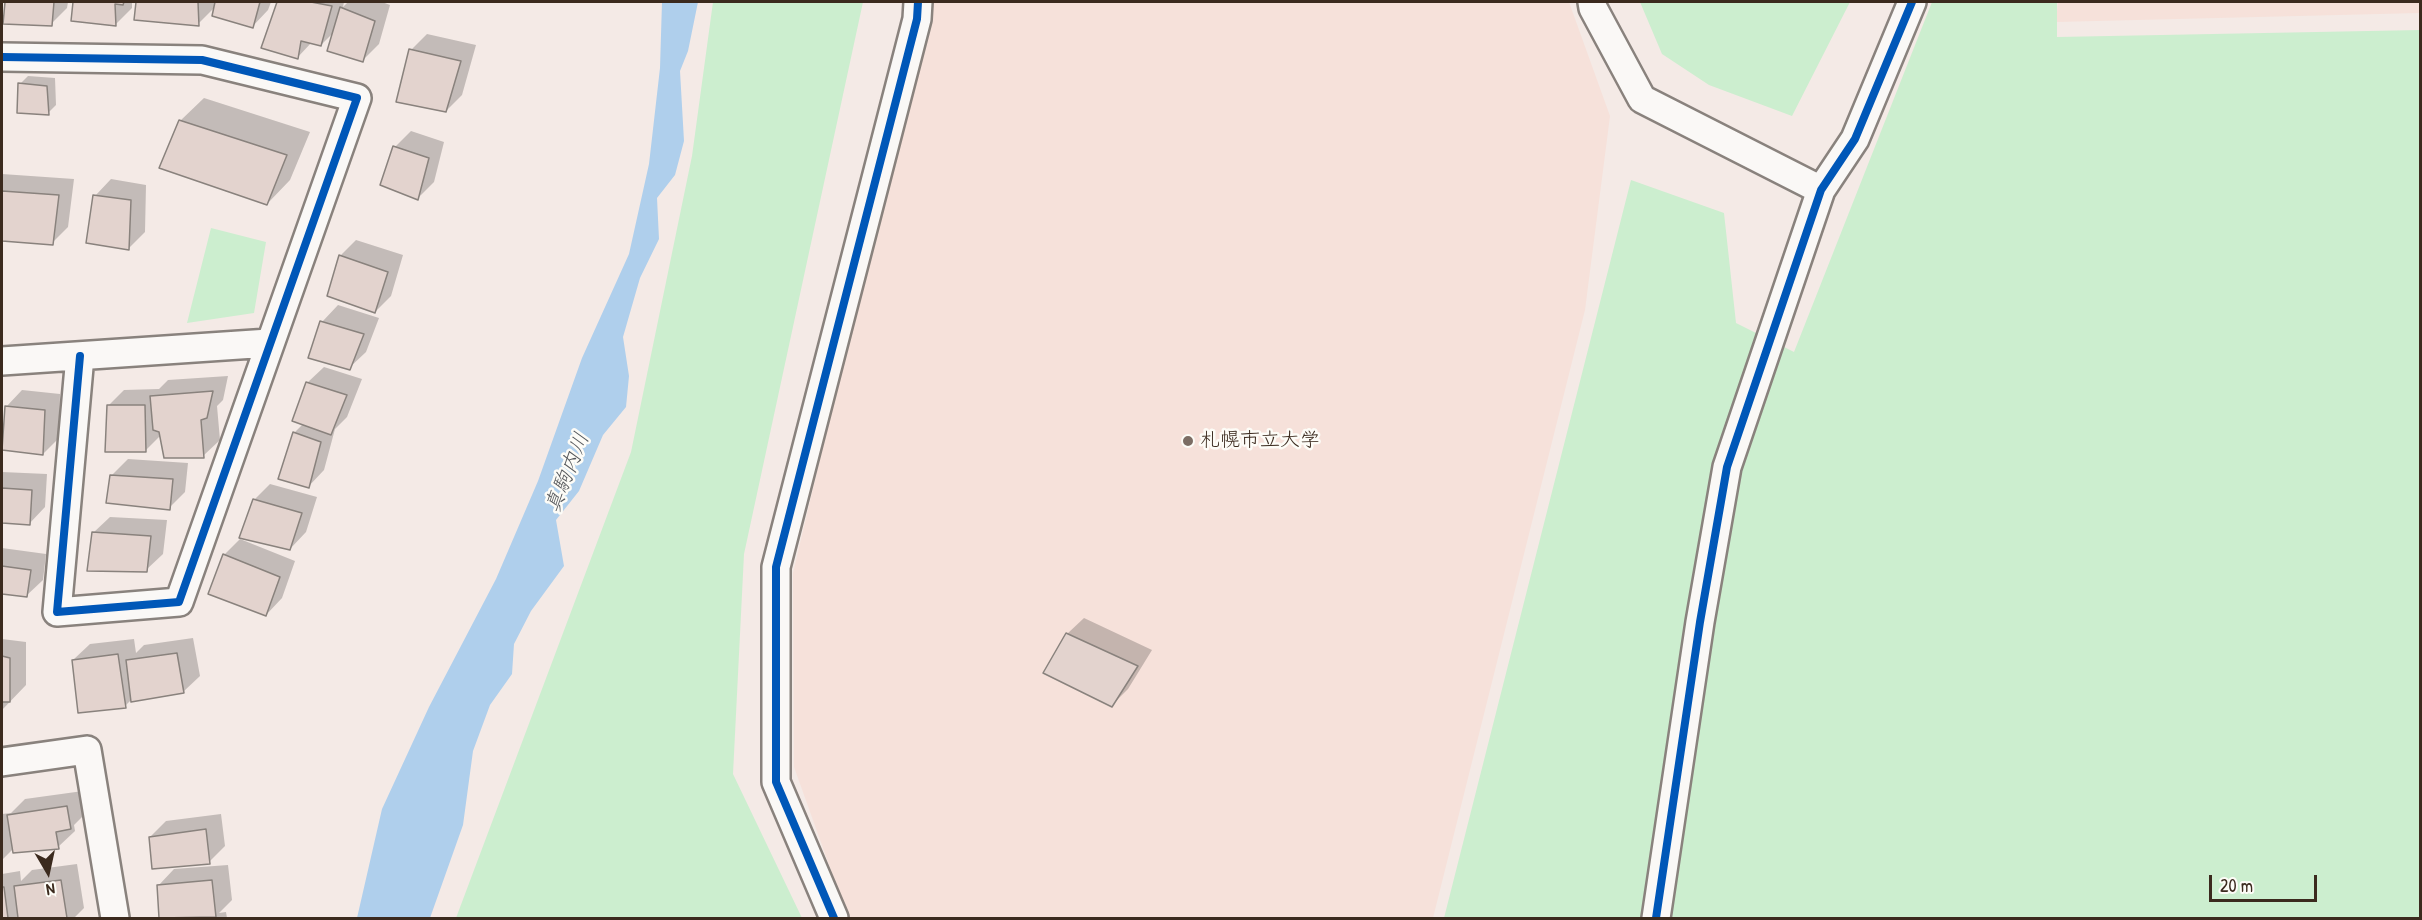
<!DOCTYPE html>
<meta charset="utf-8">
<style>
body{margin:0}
#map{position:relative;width:2422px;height:920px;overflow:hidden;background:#f4eae6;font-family:"Patrick Hand",sans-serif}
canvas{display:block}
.frame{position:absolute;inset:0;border:3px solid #3b2a1e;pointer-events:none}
.north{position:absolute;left:18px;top:842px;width:60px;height:60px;-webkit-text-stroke:4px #fdfcf7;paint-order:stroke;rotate:171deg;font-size:16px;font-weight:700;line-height:24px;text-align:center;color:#3b2a1e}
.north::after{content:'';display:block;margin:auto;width:21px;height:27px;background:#3b2a1e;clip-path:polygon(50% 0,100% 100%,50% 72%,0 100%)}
.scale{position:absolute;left:2209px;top:875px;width:108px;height:27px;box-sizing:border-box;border:3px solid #3b2a1e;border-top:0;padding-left:8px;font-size:18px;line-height:21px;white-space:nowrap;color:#3b2a1e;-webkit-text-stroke:4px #fdfcf7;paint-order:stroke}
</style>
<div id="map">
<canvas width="2422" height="920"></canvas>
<div class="frame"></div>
<div class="north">N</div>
<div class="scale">20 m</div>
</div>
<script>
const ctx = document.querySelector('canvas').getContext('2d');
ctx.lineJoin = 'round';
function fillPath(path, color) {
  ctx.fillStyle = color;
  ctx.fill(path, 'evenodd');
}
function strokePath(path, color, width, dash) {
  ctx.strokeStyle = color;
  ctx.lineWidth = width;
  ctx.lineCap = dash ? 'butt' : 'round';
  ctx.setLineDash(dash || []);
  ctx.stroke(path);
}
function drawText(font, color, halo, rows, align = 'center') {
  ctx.font = font + ' "Patrick Hand","Klee One",sans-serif';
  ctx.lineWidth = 5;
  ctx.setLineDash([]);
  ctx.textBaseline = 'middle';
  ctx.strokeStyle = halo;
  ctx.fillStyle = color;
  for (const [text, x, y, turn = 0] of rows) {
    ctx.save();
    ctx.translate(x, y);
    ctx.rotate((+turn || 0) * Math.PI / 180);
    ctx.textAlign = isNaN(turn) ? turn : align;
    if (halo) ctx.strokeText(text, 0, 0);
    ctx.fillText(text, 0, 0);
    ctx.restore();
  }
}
const built = new Path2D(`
 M920,2H1569L1610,116L1585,310L1433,918H848L794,767L793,573L893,151Z
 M2058,2H2420V13L2056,22Z`);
const green = new Path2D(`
 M713,2H863L744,554L733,774L802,918H456L631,452L692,156Z
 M1640,2H1850L1792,116L1709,85L1662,54Z
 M1932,2H2057V37L2420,30V918H1444L1631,180L1724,213L1736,323L1794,352Z
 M211,228L266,242L254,313L187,323Z`);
const water = new Path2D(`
 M662,2H698L688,51L680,71L684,141L675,175L657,198L659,239L640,278L623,337L629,376L626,407L603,435L579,491L556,520L564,566L531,611L514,644L512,674L490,705L473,751L463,825L430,918H357L382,809L429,707L496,579L538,481L582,358L629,254L649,164L660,68Z`);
const shadow = new Path2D(`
 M7,2H68L67,8L51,24L5,22Z
 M75,2H132V8L116,24L73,20Z
 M138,2H214L216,7L217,2H271L268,10L252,27L215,7L198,24L136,19Z
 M278,2H344L343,7L348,2H382L390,5L379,44L363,60L335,31L321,45L312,42L297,58L263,47Z
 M427,34L476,45L462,95L446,111L411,50Z
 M28,76L55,78L56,105L48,113L20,84Z
 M204,98L310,132L290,180L267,204L180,121Z
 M411,131L444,142L434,182L418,198L395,147Z
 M2,174L74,179L68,227L52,243L2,239Z
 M111,179L146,185L145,232L129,248L95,196Z
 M356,240L403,255L391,296L375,312L340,256Z
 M338,305L379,318L366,352L349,368L322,322Z
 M324,367L362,379L347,417L335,429L324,470L308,487L294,433L303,424L307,383Z
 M228,376L223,400L217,406L220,440L203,456L161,435L145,451L108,406L124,390L159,389L168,380Z
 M22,390L60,394L59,438L43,454L6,407Z
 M128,459L188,463L185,492L169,508L111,476Z
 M2,472L47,474L45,507L29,524L2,522Z
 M270,484L317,497L306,532L290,549L254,500Z
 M110,517L167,520L163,554L146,570L93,533Z
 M240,539L295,561L282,598L266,615L224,555Z
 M2,548L46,554L43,580L26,596L2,592Z
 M1084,618L1152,650L1128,689L1112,705L1067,634Z
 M193,638L200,676L183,692L131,700L125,706L73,660L90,644L134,639L136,653L144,645Z
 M2,639L26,642V685L2,710Z
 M83,791L87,812L74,825L75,831L58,847L14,848L2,860V814L11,813L25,799Z
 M221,814L225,846L209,862L150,837L166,821Z
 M77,864L84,908L74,918H2V874L20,871L21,881L32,870Z
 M228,865L232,900L219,913L226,912L227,918H161L158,886L174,869Z`);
const building = new Path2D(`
 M5,2H54L52,26L3,24Z
 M73,2H124L123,5L115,4L116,26L71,21Z
 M136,2H198L199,26L134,20Z
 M215,2H260L253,28L212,16Z
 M277,2H311L332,6L321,46L301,41L298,59L261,48Z
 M340,7L375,21L363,62L327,51Z
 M409,49L461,61L446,112L396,102Z
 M18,83L47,86L49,115L17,113Z
 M179,120L287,155L267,205L159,168Z
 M393,146L429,158L418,200L380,185Z
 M2,191L59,195L53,245L2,241Z
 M93,195L131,200L129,250L86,243Z
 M339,255L388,272L375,313L327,296Z
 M320,321L364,334L350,370L308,358Z
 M306,382L347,395L331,435L292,421Z
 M213,391L207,418L201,420L204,458H164L159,432L153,430L150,396Z
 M107,405H145L146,452H105Z
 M5,406L45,410L43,455L2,450Z
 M293,432L321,442L309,488L278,479Z
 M110,475L173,479L170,510L106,503Z
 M2,488L32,490L30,525L2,523Z
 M253,499L302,513L290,550L239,538Z
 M92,532L151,536L147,572L87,571Z
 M223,554L280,577L266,616L208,594Z
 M2,566L31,570L27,597L2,594Z
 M1066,633L1138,666L1112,707L1043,673Z
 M177,653L184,693L131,702L126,660Z
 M118,654L126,708L78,713L72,660Z
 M2,656L10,658V702H2Z
 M67,806L71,829L56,832L59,849L13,853L7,815Z
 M206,829L210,864L152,869L149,837Z
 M61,880L67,918H18L14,886Z
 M212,880L216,917L159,918L157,885Z
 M2,887H4L8,918H2Z`);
const minor = new Path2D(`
 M1592,2L1593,8L1642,99L1821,190
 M2,57L202,60L357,98L179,602L57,612L80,356
 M2,361L269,343
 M2,762L87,750L115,918
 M834,918L776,782V567L917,19L918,2
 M1656,918L1700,622L1727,467L1821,190L1855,139L1912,2`);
const cycleway = new Path2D(`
 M2,57L202,60L357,98L179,602L57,612L80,356
 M834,918L776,782V567L917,19L918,2
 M1656,918L1700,622L1727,467L1821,190L1855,139L1912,2`);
const markers = [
 [1188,441,6,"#7c6d64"]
];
const poiNames = [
 ["札幌市立大学",1200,441]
];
const waterNames = [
 ["真駒内川",568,473,-68]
];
fillPath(built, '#f6e1da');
fillPath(green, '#cceecf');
fillPath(water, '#afcfec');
fillPath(shadow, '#0003');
fillPath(building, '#e3d3ce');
strokePath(building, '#89827d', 1.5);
strokePath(minor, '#89827d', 32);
strokePath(minor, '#faf8f6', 27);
strokePath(cycleway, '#0057b8', 8);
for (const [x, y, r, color] of markers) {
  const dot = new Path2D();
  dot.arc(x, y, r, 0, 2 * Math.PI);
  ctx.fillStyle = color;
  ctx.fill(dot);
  strokePath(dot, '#fdfcf7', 2);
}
drawText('20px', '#3b2a1e', '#fdfcf7', poiNames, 'left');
drawText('italic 21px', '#55585c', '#fdfcf7', waterNames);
</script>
